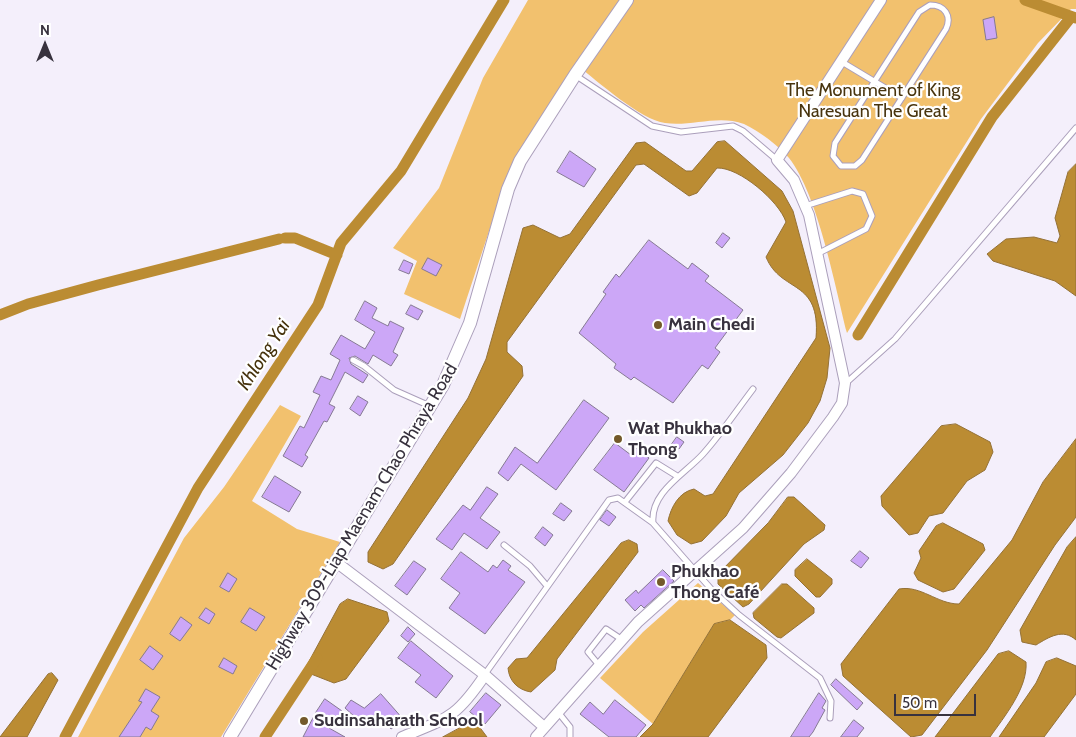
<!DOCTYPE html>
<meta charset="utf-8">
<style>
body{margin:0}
#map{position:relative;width:1076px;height:737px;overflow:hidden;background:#f4effb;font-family:Cabin,sans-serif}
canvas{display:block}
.north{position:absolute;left:20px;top:20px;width:50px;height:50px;-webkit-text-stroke:4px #fff;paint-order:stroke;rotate:0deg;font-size:14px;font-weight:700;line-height:20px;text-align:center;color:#38323e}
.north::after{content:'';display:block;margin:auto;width:18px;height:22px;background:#38323e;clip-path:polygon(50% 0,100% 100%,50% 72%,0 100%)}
.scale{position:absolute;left:894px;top:694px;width:82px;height:22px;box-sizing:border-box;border:2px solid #38323e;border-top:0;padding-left:6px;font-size:15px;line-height:18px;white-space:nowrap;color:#38323e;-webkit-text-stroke:4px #fff;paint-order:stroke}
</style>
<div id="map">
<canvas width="1076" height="737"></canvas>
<div class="north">N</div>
<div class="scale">50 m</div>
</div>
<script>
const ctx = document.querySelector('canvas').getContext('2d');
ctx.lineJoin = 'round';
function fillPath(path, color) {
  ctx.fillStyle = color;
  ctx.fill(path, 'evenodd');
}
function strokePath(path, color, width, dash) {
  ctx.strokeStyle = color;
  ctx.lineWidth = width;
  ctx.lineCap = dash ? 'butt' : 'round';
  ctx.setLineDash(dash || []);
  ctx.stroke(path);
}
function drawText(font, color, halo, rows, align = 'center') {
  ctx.font = font + ' Cabin,sans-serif';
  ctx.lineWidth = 4.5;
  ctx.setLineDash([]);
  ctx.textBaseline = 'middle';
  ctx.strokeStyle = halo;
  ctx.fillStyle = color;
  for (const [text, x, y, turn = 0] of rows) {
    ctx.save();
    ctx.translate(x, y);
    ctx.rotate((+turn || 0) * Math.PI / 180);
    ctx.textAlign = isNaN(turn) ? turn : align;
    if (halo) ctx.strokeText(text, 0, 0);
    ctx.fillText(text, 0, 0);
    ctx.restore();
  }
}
const green = new Path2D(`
 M528,0H1076V9H1071L1038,43L981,119L847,333C835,286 818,195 789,158C778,145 759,131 744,124C718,114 691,127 665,123C641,120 597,81 577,65L498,204L460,319L404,294L417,261L393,248L439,188L483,78Z
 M280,405L301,416L252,501L297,529L340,542L221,737H78L184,538L224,487Z
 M698,583L735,615L730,620L714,624L653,724L600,678L643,632Z`);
const water = new Path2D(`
 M725,141L782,191L793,211L830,348L827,378L820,401L808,423L783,455L739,493L726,516L702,541L691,544L677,535L668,521C671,507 679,492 694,489L705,496L713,494L816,338C821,278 781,294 766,257L786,222C779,201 739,167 717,168L697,193L689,196L644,164L636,165L507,342V352L522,366L523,376L393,564L383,569L368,562V552L468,398L486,359L523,228L533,225L560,238L570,234L636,143L645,142L686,171H692L717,142Z
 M1076,164V296L1055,281L993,261L987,254L1006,239L1034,237L1057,243L1060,236L1055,218L1068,172Z
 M956,424L990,442L993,452L985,470L967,481L943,513L929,516L918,533L909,535L882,506L881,496L941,426Z
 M1076,439V517L1055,545L987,650L922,735L911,737L843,676L841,664L899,589C921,585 937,604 959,604L1012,540L1043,482Z
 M788,497H794L825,525L824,530L804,544L749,604L743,607L718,584V574L768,523Z
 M943,523L983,544L985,550L954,589L943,592L918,580L914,573L921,558L919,551L936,526Z
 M1076,537V640C1063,628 1049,637 1036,645L1022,642L1020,630L1067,547Z
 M629,540L637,544L638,552L557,659L555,670L531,692C518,690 509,681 508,668L516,659L527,658L621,543Z
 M807,559L832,579V584L820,597H816L795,576V570Z
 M782,584H787L814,608V613L781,638L777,637L754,618L753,613Z
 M348,599L387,612L389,621L346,679L334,683L311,674L307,665L340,604Z
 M730,620L766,645L767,658L708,737H640L653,724L714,624Z
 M1009,651L1026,662C1028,688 1004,717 990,737H935L998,654Z
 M1057,658L1076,666V694L1044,737H999L1036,683L1046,662Z
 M52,673L58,680L27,737H0L48,674Z
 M471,722L478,725L487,737H443Z`);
const canal = new Path2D(`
 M1025,0L1076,18
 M285,238H295L337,255
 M0,315L28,304L98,285L279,239
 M858,335L992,117L1071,17
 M65,737L198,488L318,305L341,243L401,171L504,0
 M265,737L317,658`);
const building = new Path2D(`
 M994,17L997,38L986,40L983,20Z
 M570,151L596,169L584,187L557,172Z
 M723,233L730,238L722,248L716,243Z
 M649,240L688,269L692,263L709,276L705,281L743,310L715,348L720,352L708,369L702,365L673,403L634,377L631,380L614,368L616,364L579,333L606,294L603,292L616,274L619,277Z
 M428,258L442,265L436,276L422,269Z
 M404,260L413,264L409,274L399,270Z
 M365,301L377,308L372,318L388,326L390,321L404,328L393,352L398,355L391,366L373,355L368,364L355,356L349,358L351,364L368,375L363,383L345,372L329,404L335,407L327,422L324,421L305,455L308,457L302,467L283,456L300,426L304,428L320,395L313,392L321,376L331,380L340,360L330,354L341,335L365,349L375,332L355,320Z
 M411,305L423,311L418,320L406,314Z
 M358,396L368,402L360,416L350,409Z
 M584,400L609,418L556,490L521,464L508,481L498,473L515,447L537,463Z
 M677,437L684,442L679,449L672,444Z
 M615,443L631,455L636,448L649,458L624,492L594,470Z
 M275,476L301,492L289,512L262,497Z
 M487,487L498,494L480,518L500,532L487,549L464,533L452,550L436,539L463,505L470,510Z
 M561,503L572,511L564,521L553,514Z
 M607,510L616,517L609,526L600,520Z
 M543,527L553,535L545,546L535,538Z
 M860,551L869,558L861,568L851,561Z
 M461,552L488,572L493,565L497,568L503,560L511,566L508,570L525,582L485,634L449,608L460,593L441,579Z
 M414,561L426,569L407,595L395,586Z
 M663,570L674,581L644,608L641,605L635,611L625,600L636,590L638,593Z
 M228,573L237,579L229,592L220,587Z
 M206,608L215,614L209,624L199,618Z
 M250,608L265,617L256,631L241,622Z
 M181,617L192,625L180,641L170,634Z
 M408,627L415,634L408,642L401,636Z
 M411,641L453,676L436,698L415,682L421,675L398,658Z
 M150,646L163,656L153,670L140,660Z
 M224,658L237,666L233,674L219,667Z
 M836,679L863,703L857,710L831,685Z
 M146,689L160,697L151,711L159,716L151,730L146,727L140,737H119L142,702L139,701Z
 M486,693L501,705L485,724L470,712Z
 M819,693L826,701L822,708L825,710L813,732L809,737H791Z
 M381,694L404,720L391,729L377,712L365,726L345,708L351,700L364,708Z
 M325,699L342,711L329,728L345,737H303L316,712Z
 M615,700L646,725L636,737H609L580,714L590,702L603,714Z
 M854,720L864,728L857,737H841Z`);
const service = new Path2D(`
 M930,5C945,5 952,16 946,29L862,160L855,166H841L833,156L835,143L919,12Z
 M842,62L902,98
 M575,75L652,126L681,132L733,126L743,131L777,160
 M805,206L852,191L863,194L872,216L866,229L819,253
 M353,360L364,366L394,390L430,406
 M846,383L895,339L1076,128
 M753,389C737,410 721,434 703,454C685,474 650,492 653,523L712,590L739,615L820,678L831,701L830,718
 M625,502L656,463L677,476
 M504,545L530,566L547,586
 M598,664L588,652L606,629L621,639
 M485,674L609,500L618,498L653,523
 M558,712L570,727V737`);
const minor = new Path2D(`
 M336,562L485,675L544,727
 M402,737C448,718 456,718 485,675
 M536,737L638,622L743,528L791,473L833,417L842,403L845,383L809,215L794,180L777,160L881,0`);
const tertiary = new Path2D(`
 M230,737L443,385L470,323L508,189L520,161L575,75L627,0`);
const markers = [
 [658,325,5,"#73592a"],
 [618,439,5,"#73592a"],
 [661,582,5,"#73592a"],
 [304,721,5,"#73592a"]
];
const parkNames = [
 ["The Monument of King",873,91],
 ["Naresuan The Great",873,112]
];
const poiNames = [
 ["Main Chedi",668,325],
 ["Wat Phukhao",628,429],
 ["Thong",628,450],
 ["Phukhao",671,572],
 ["Thong Café",671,593],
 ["Sudinsaharath School",314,721]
];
const streetNames = [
 ["Highway 309-Liap Maenam Chao Phraya Road",362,517,-59]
];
const waterNames = [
 ["Khlong Yai",264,355,-57]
];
fillPath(green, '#f2c16e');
fillPath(water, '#bb8c33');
strokePath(water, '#947136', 1);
strokePath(canal, '#bb8c33', 11);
fillPath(building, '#cca7f7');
strokePath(building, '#857993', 1);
strokePath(service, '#ab9fbb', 7);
strokePath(minor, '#ab9fbb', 12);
strokePath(tertiary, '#ab9fbb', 14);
strokePath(service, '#fff', 5);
strokePath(minor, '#fff', 10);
strokePath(tertiary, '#fff', 12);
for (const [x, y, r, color] of markers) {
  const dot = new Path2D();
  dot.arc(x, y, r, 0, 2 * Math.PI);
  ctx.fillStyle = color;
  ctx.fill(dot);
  strokePath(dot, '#fff', 2);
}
drawText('18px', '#48340e', '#fff', parkNames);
drawText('bold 18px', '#38323e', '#fff', poiNames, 'left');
drawText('18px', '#38323e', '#fff', streetNames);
drawText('italic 19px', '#46320c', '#fff', waterNames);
</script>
